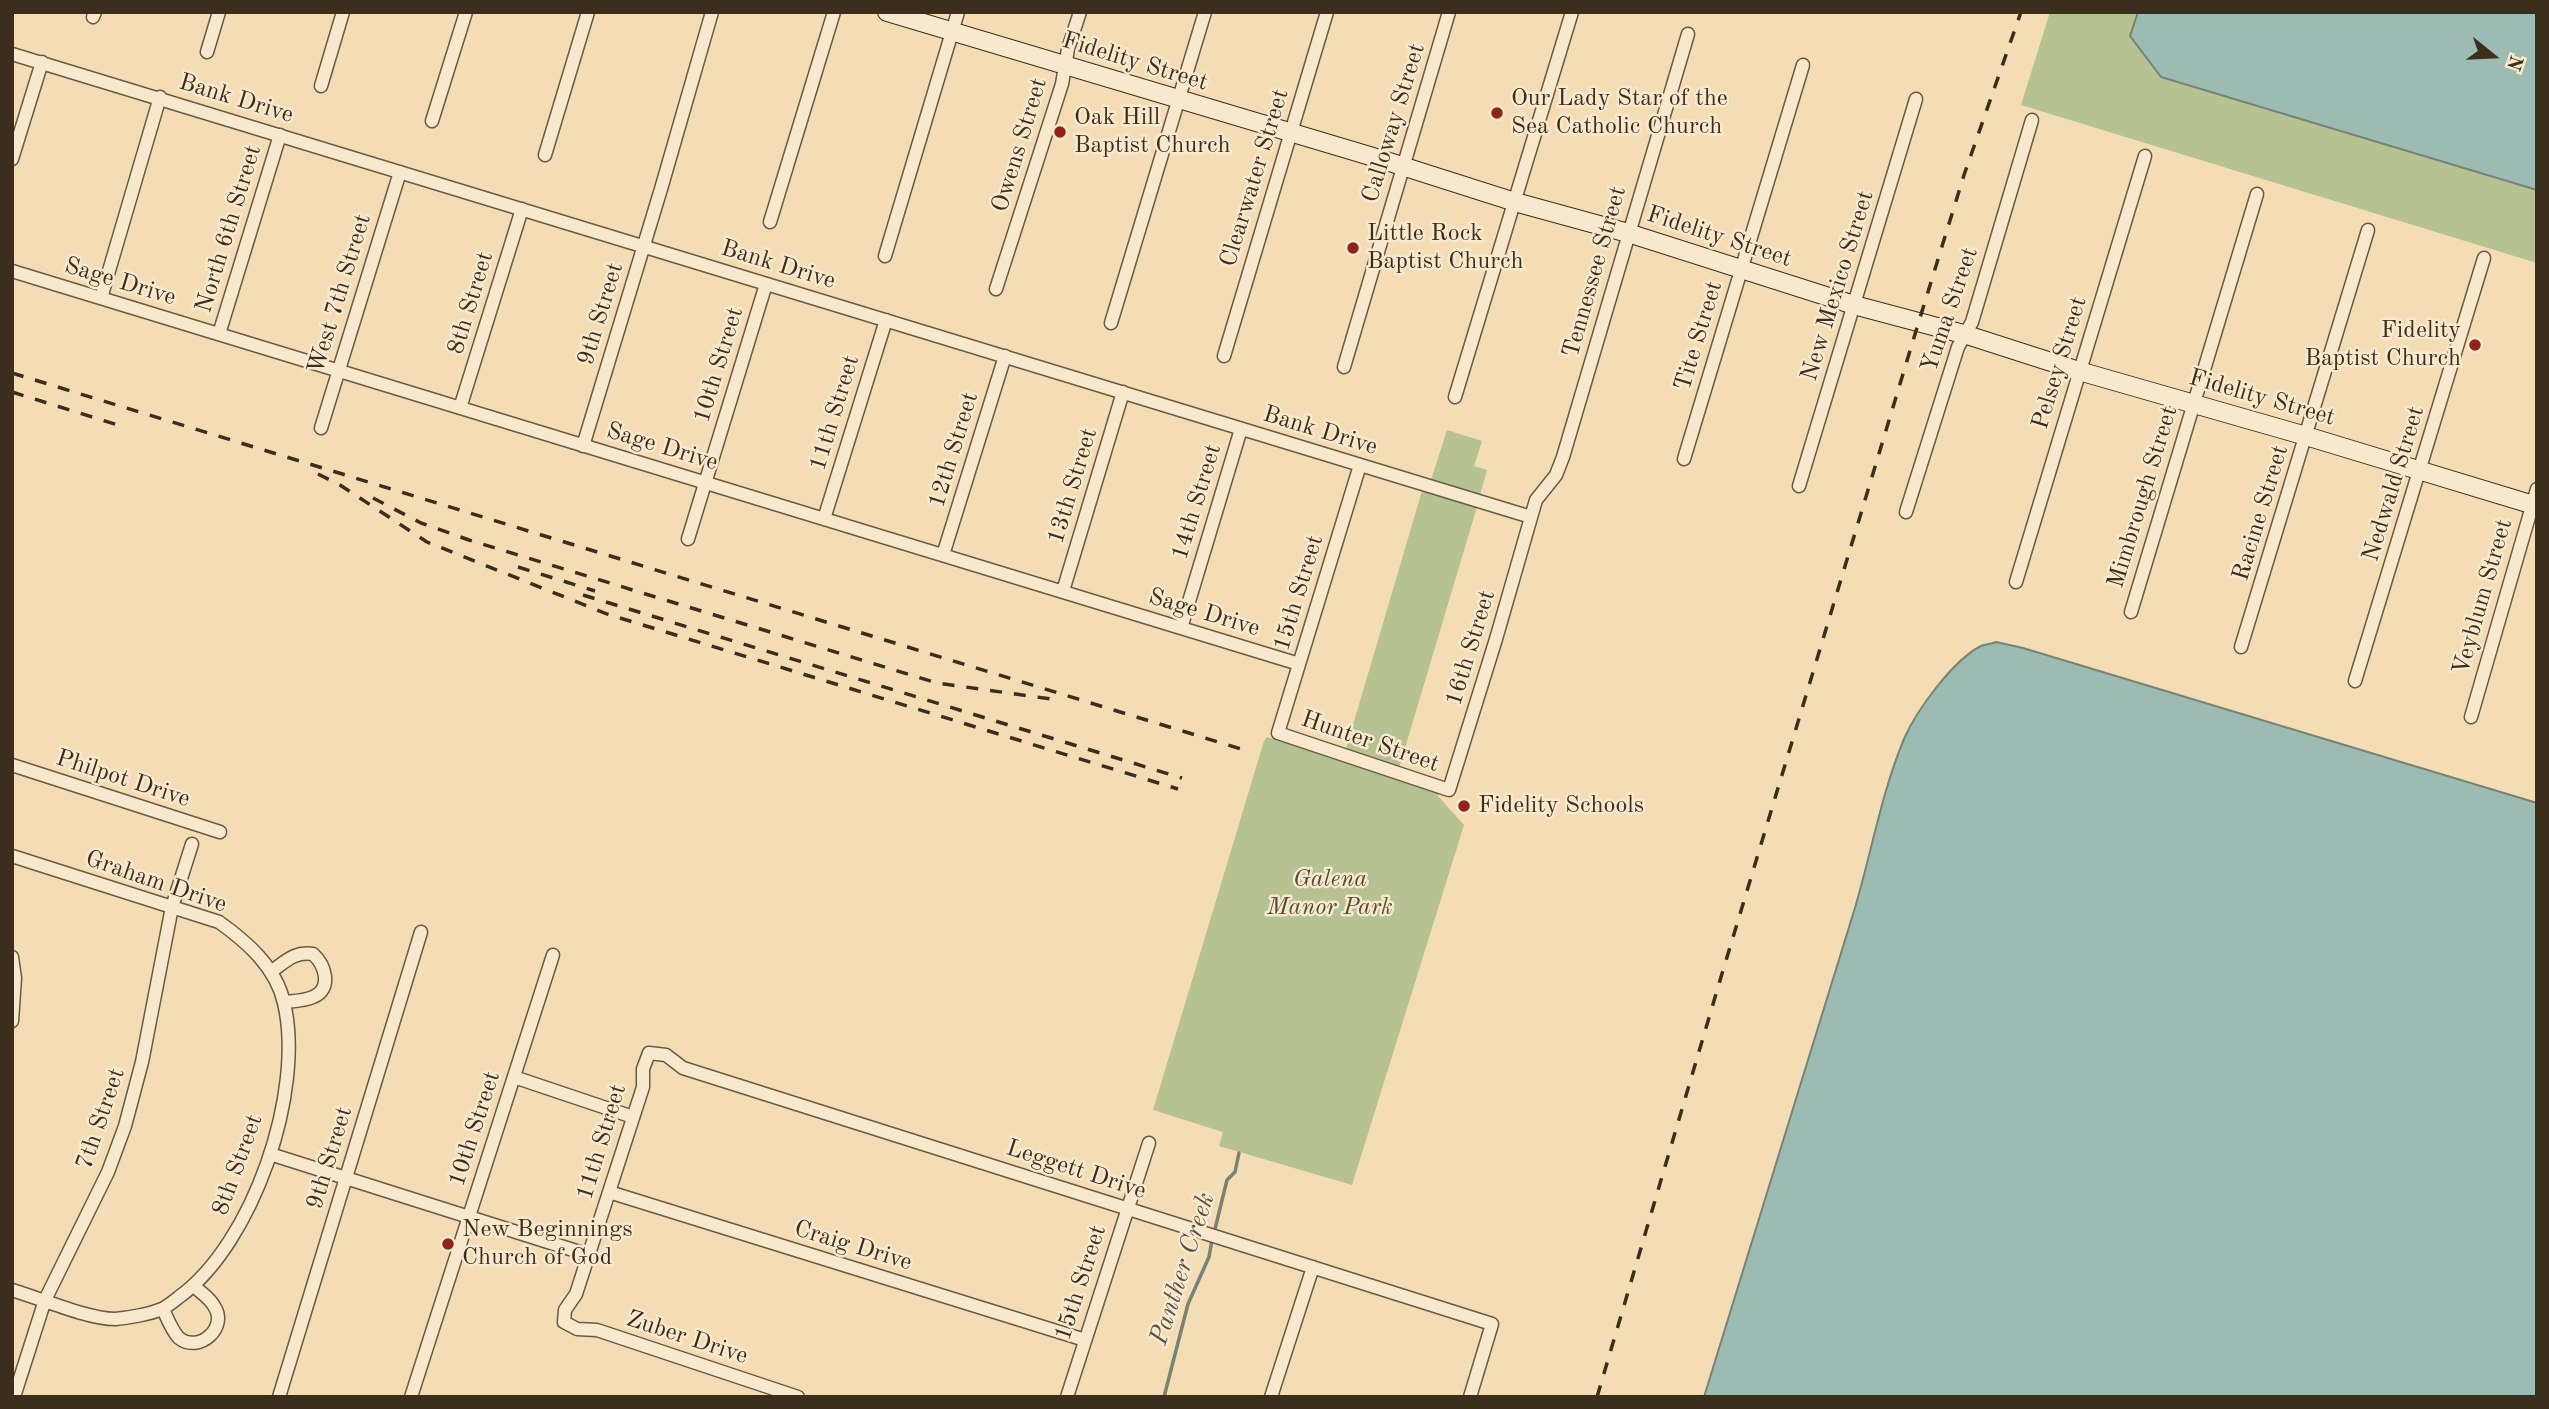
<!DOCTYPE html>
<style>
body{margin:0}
#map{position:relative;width:2549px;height:1409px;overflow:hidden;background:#f4ddb4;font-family:"Old Standard TT",serif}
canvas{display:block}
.frame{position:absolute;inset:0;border:14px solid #3c2e1d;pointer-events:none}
.north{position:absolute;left:2458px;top:21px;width:70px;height:70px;-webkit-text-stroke:5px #f8e9ce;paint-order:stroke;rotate:108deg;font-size:19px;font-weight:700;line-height:28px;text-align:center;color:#3c2e1d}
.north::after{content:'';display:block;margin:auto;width:24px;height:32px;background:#3c2e1d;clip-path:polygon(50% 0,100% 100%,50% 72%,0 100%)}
</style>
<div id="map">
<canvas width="2549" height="1409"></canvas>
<div class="frame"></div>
<div class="north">N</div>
</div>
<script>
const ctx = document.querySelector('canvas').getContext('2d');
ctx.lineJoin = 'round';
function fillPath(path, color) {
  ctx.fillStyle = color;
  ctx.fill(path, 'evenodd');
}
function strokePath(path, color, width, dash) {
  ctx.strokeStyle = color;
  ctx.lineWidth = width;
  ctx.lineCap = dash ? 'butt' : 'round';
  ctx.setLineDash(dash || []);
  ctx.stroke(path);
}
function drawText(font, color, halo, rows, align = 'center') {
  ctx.font = font + ' "Old Standard TT",serif';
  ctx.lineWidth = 5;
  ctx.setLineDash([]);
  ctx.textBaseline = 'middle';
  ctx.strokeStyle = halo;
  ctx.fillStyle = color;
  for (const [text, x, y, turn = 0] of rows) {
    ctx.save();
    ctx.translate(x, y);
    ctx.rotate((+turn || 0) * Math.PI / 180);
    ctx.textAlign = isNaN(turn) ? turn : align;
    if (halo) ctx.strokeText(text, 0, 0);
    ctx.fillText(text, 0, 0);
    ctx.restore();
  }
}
const green = new Path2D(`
 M2050,12H2537V263L2021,105Z
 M1447,430L1482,441L1474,466L1487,470L1480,495L1431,480Z
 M1422,491L1477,507L1399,768L1345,752Z
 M1267,737L1438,790V796L1464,825L1352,1185L1219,1146L1223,1132L1153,1110L1264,741Z`);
const water = new Path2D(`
 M2138,12H2537V190L2161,77L2130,36Z
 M1996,642L2023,648L2537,803V1397H1704C1755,1235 1803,1073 1854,911C1871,855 1881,794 1904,739C1916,711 1953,660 1981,646C1985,644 1992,644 1996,642Z`);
const stream = new Path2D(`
 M1214,1233L1227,1180L1235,1172L1239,1153
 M1164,1397L1188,1304L1209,1257L1212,1240`);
const street = new Path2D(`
 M93,17L95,12
 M207,52L219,12
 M12,54L1531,517
 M321,86L343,12
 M432,121L466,12
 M545,155L588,12
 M12,159L42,62
 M770,222L834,12
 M885,256L958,12
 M12,271L1299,664
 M996,289L1062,84L1068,49L1080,12
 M101,298L160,97
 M1111,323L1205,12
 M219,334L280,135
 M1224,356L1327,12
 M1344,367L1449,12
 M1455,397L1572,12
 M460,408L522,209
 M321,428L400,172
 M583,446L661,189L712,12
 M1684,459L1803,65
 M1360,465L1278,733L1449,790L1496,639L1536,500L1556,475L1563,457L1688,34
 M1799,486L1916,99
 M1906,512L1958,347L1972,322L2032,120
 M824,519L886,320
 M688,539L766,284
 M943,555L1005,356
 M2016,582L2145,156
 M1063,591L1123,392
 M2131,612L2257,194
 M1181,628L1241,429
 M2241,647L2368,230
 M2355,681L2484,258
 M2471,717L2537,489
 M12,765L220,832
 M12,856L219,922C247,942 276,967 284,1003C305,1091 253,1244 179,1297C174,1301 168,1306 162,1309C150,1314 128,1318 115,1319C88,1319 39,1298 12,1290
 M12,957L15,978L12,1021
 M272,971C286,961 295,951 313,954C325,965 333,989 313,997C304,1001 294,1001 284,1002
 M514,1077L633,1117
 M270,1154L589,1255
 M609,1192L1085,1340
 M163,1309C167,1318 172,1331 179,1338C199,1354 229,1327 214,1306C210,1298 200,1292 194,1286
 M14,1397L45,1300L108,1172L125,1126L142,1062L172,907L192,844
 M279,1397L421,932
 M411,1397L553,955
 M798,1397L597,1330L577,1329L564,1322L565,1310L576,1294L643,1087V1069L649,1053L666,1055L683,1068L1492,1324L1470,1397
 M1067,1397L1149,1143
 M1271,1397L1313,1267`);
const secondary = new Path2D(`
 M887,12L1380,159L1515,202L1628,233L1854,305L1967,335L2079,371L2306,436L2537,506`);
const rail = new Path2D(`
 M12,373L1251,752
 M12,392L121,426
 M318,474L340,485L427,542L607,614L1178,789
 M373,498L421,523L469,540L937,683L1051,699
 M518,567L595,591
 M583,595L1182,778
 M1597,1397L1721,977L1919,321L1964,175L2021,12`);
const markers = [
 [1497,113,7,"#8f2418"],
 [1060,132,7,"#8f2418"],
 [1353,248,7,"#8f2418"],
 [2475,345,7,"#8f2418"],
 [1464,806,7,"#8f2418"],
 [448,1244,7,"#8f2418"]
];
const streetNames = [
 ["Fidelity Street",1135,62,17],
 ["Bank Drive",236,99,17],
 ["Calloway Street",1394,123,-73],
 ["Owens Street",1020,145,-73],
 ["Clearwater Street",1255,178,-73],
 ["North 6th Street",229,229,-73],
 ["Fidelity Street",1719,237,18],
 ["Bank Drive",778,265,17],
 ["Tennessee Street",1595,272,-74],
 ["Sage Drive",120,282,17],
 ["New Mexico Street",1838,286,-73],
 ["West 7th Street",340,294,-73],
 ["8th Street",471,303,-73],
 ["Yuma Street",1950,310,-71],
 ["9th Street",601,314,-73],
 ["Tite Street",1699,336,-73],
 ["Pelsey Street",2060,363,-73],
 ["10th Street",719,365,-73],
 ["Fidelity Street",2262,398,16],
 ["11th Street",835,413,-73],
 ["Bank Drive",1320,431,17],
 ["Sage Drive",662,447,17],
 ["12th Street",954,450,-73],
 ["Nedwald Street",2394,484,-73],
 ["13th Street",1073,486,-73],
 ["Mimbrough Street",2143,497,-73],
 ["14th Street",1197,502,-73],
 ["Racine Street",2261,513,-73],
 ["15th Street",1299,593,-73],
 ["Veyblum Street",2483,597,-74],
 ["Sage Drive",1204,613,17],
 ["16th Street",1471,648,-73],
 ["Hunter Street",1370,742,19],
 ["Philpot Drive",123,779,18],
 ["Graham Drive",156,882,19],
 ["7th Street",101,1119,-71],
 ["10th Street",475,1129,-72],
 ["11th Street",602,1142,-73],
 ["9th Street",330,1158,-73],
 ["8th Street",238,1165,-70],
 ["Leggett Drive",1076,1170,18],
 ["Craig Drive",853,1246,17],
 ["15th Street",1081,1283,-72],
 ["Zuber Drive",687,1338,18]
];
const poiNames = [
 ["Our Lady Star of the",1511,99],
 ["Sea Catholic Church",1511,127],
 ["Oak Hill",1074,118],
 ["Baptist Church",1074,146],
 ["Little Rock",1367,234],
 ["Baptist Church",1367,262],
 ["Fidelity",2461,331,"right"],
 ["Baptist Church",2461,359,"right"],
 ["Fidelity Schools",1478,806],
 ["New Beginnings",462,1230],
 ["Church of God",462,1258]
];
const parkNames = [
 ["Galena",1330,880],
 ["Manor Park",1330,908]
];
const waterNames = [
 ["Panther Creek",1183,1269,-72]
];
fillPath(green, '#b6c291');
fillPath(water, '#9cbbb3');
strokePath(water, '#768377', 2);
strokePath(stream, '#768377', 3.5);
strokePath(street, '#6a5a43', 15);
strokePath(secondary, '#3c2e1d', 20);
strokePath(street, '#f8e9ce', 12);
strokePath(secondary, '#f8e9ce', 18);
strokePath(rail, '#3c2e1d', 3.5, [12, 12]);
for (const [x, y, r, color] of markers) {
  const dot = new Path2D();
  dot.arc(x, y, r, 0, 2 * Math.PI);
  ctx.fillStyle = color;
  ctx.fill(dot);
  strokePath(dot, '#f8e9ce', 2.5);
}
drawText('24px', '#3c2e1d', '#f8e9ce', streetNames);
drawText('24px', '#3c2e1d', '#f8e9ce', poiNames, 'left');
drawText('italic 24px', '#544c34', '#f8e9ce', parkNames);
drawText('italic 26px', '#545142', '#f8e9ce', waterNames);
</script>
